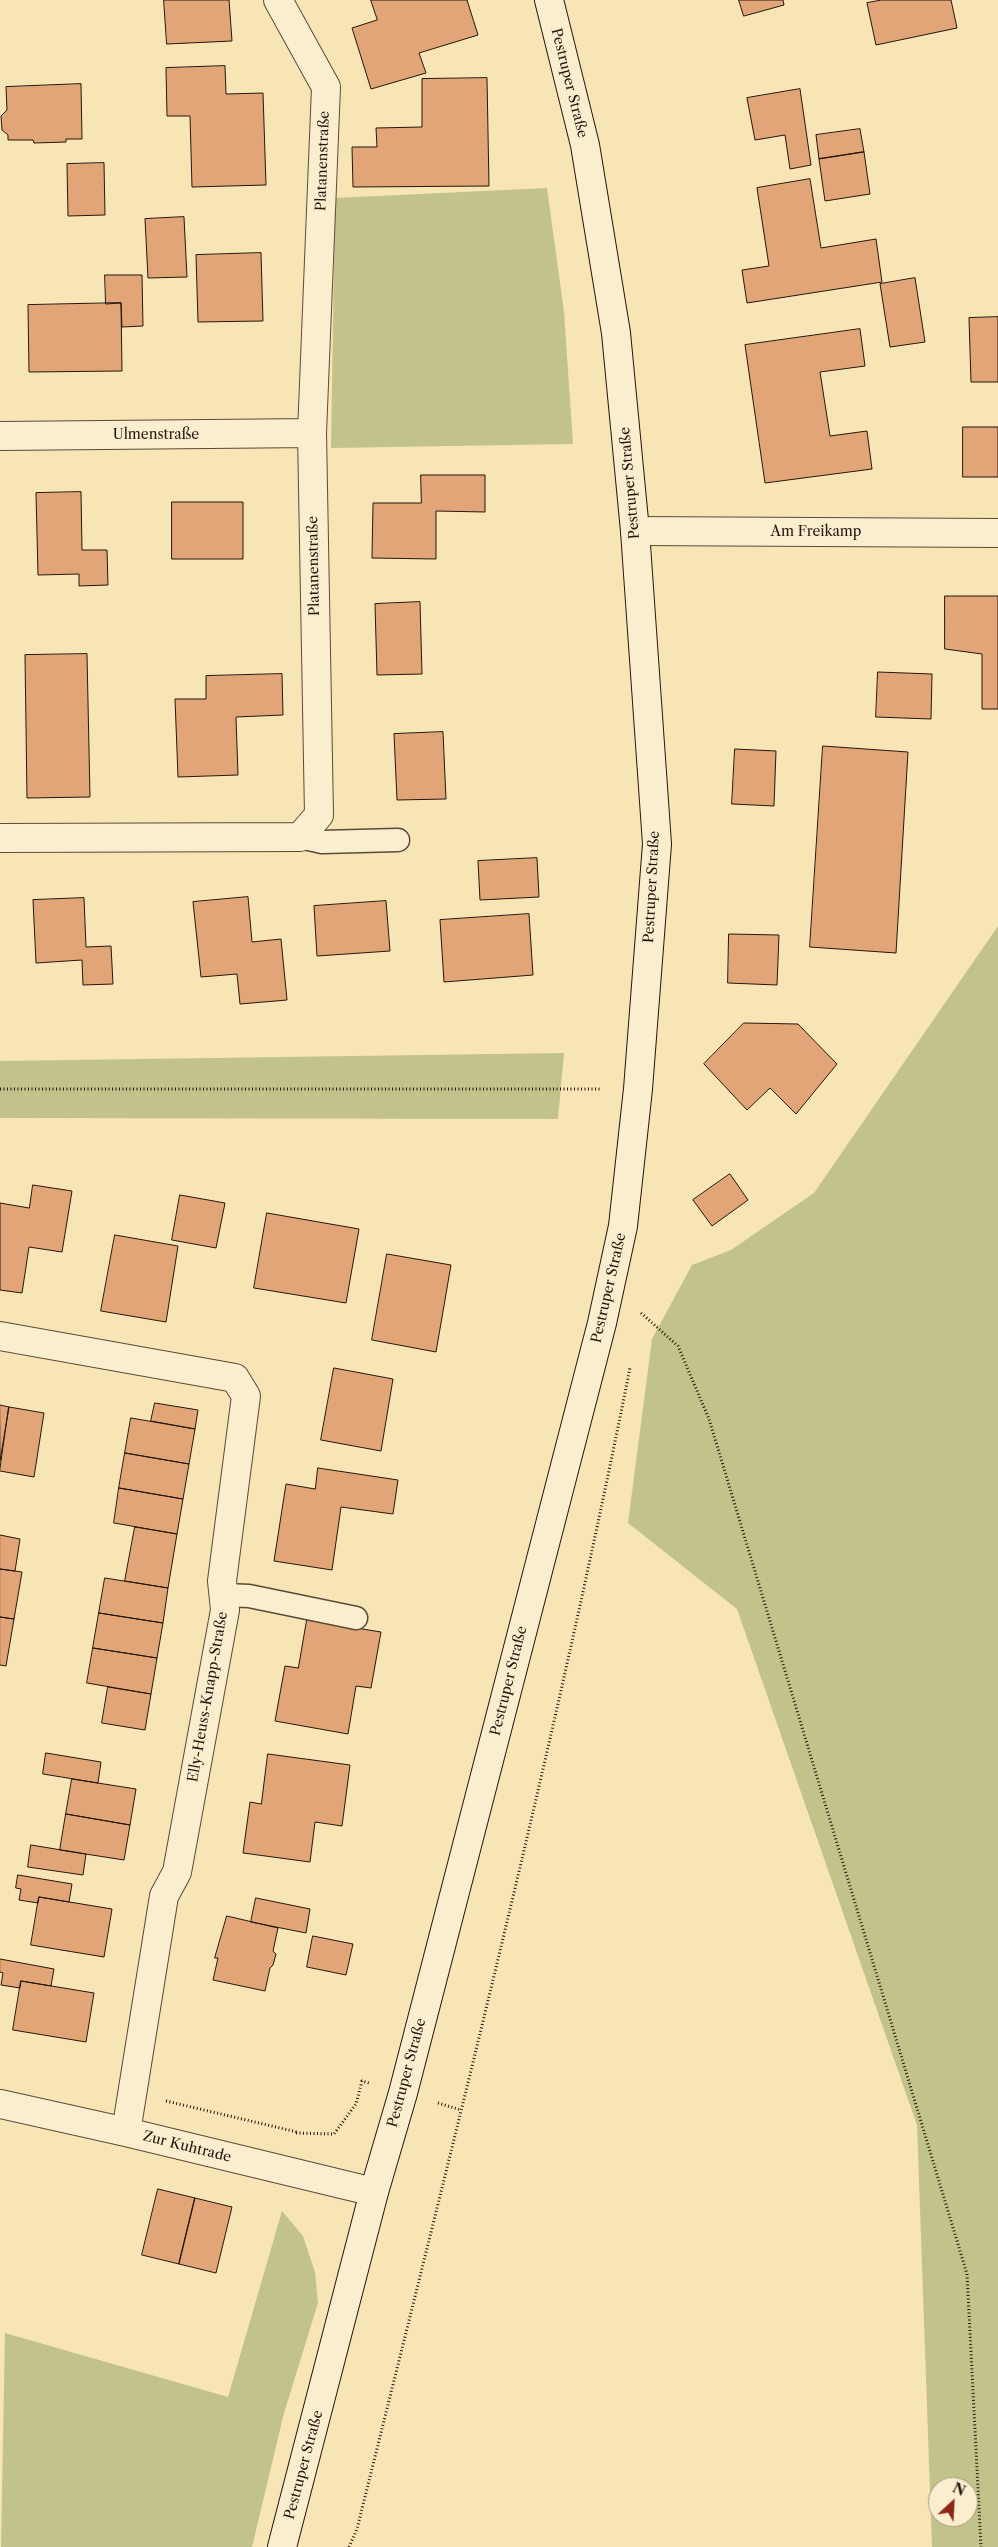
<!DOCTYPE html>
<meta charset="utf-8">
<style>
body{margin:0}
#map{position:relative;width:998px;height:2547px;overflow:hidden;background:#f7e5b5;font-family:"Libre Caslon Text",serif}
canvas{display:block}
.north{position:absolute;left:928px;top:2477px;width:50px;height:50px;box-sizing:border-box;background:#faeecf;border:1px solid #a59882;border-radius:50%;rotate:25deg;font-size:14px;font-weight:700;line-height:20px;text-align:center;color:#25160e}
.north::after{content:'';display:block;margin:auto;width:18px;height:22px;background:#8f2418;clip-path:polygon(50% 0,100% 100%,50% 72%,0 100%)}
</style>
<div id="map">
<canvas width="998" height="2547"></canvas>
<div class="north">N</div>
</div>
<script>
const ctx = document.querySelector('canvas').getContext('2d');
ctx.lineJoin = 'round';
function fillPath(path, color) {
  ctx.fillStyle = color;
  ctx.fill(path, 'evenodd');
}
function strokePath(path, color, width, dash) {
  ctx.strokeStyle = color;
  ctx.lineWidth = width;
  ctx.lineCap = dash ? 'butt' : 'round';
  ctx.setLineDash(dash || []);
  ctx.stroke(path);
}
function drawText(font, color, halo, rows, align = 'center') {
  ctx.font = font + ' "Libre Caslon Text",serif';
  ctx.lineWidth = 5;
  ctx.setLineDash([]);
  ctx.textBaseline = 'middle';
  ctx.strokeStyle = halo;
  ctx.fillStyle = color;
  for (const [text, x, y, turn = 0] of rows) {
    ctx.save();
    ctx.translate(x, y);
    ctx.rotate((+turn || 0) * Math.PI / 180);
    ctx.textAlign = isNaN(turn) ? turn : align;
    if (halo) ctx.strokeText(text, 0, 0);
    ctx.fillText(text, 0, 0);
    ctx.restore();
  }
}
const green = new Path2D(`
 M547,188L564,312L573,444L331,448L335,198Z
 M998,926V2547H932L917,2125L737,1609L628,1523L652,1339L692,1265L731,1250L814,1193ZM938,2487H968V2517H938Z
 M564,1053L558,1119L0,1118V1061Z
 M282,2211L303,2236L315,2272L318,2303L284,2413L252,2547H1L5,2333L228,2397Z`);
const building = new Path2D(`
 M164,0H229L232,41L167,44Z
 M371,0H467L478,35L419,53L426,73L371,89L352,28L377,20Z
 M739,0H783L784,5L744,16Z
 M882,0H951L957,28L876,45L867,3Z
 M225,66L226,94L263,93L266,185L192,187L190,116H167L166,68Z
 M487,78L489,186L353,187L352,147H377L376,128L422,127V79Z
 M81,84L82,139H66V142L34,143L33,140H8V135L2,130L1,116L7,110L6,87Z
 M800,89L811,165L790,169L785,135L755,140L747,98Z
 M860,129L864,152L819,159L816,135Z
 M864,152L870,194L825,201L819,159Z
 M104,163L105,215L68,216L67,164Z
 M810,179L821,248L876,239L882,282L747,303L742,270L769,266L757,188Z
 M184,217L187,277L148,278L145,219Z
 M261,253L263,321L198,322L196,255Z
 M105,275H142L143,326L122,327L121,303L106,304Z
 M915,278L925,342L890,347L880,284Z
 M121,303L122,371L29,372L28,305Z
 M998,317V382H971L969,318Z
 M860,329L865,366L820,372L830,436L867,431L872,469L765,483L745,345Z
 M963,427H998V477H963Z
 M421,475H485V512L436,511V559L372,558L373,503H421Z
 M81,492L82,550H107L108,585L79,586V574L38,575L36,493Z
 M172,502H243V559H172Z
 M945,596H998V709H982V654L945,649Z
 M420,602L422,674L377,675L375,604Z
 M87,654L90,797L27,798L25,655Z
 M878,672L932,674L931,719L876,717Z
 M282,674L283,715L236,717L238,775L178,777L175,699H206V676Z
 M443,732L446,799L397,800L394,734Z
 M823,746L908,752L896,953L810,947Z
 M735,749L776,751L774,806L732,804Z
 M537,858L539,897L480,900L478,861Z
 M248,897L252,942L281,939L287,1000L240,1004L237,974L201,977L193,902Z
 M84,898L86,947L111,946L113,984L83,985L82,960L36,963L33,900Z
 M386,901L390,951L317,956L314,906Z
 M529,914L533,975L444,982L440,920Z
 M729,934L779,935L777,985L728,983Z
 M744,1023L798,1024L837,1064L796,1114L770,1088L747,1110L704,1064Z
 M730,1174L748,1200L712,1226L693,1200Z
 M33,1185L72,1191L62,1252L29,1247L22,1293L0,1290V1203L29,1208Z
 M180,1195L225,1203L216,1248L172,1240Z
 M267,1213L359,1229L346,1303L254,1288Z
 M115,1235L178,1246L166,1322L101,1311Z
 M387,1254L451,1265L436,1352L372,1340Z
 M334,1368L393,1379L381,1451L321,1440Z
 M155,1403L198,1410L195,1429L151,1421Z
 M0,1405L9,1407L0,1461Z
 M9,1407L44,1413L34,1477L0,1471Z
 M131,1418L195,1429L189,1464L125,1453Z
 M125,1453L189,1464L183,1499L119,1488Z
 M318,1468L398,1480L393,1514L341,1507L332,1570L274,1561L286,1484L315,1489Z
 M119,1488L183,1499L177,1534L114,1523Z
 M135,1527L177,1534L168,1588L125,1581Z
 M0,1535L20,1539L15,1571L0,1569Z
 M0,1569L22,1572L14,1619L0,1617Z
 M105,1578L168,1588L163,1623L99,1613Z
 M99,1613L163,1623L157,1658L93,1648Z
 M0,1617L14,1619L6,1666L0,1665Z
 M307,1620L381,1632L371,1688L356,1686L348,1734L275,1721L285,1666L298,1668Z
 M93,1648L157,1658L151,1694L87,1683Z
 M108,1687L151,1694L145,1730L102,1723Z
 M46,1753L101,1762L98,1783L43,1774Z
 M268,1754L350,1765L342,1826L315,1822L310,1862L243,1853L250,1802L261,1804Z
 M72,1779L136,1789L130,1825L66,1814Z
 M66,1814L130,1825L124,1860L60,1850Z
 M31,1845L86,1854L83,1875L28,1867Z
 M18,1875L72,1884L69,1902L39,1897L38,1903L19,1900L21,1889L16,1888Z
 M39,1897L112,1909L104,1957L31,1945Z
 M256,1898L310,1909L306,1933L251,1922Z
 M227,1916L278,1928L273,1951L276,1954L273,1965L270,1968L265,1991L213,1980L218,1958H215Z
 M313,1936L353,1944L346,1975L307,1967Z
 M0,1959L54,1969L51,1986L21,1981L20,1988L1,1985L3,1973L0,1972Z
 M21,1981L94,1993L86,2042L13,2030Z
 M158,2189L195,2198L179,2264L142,2255Z
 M195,2198L232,2207L216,2273L179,2264Z`);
const path = new Path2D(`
 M0,1089H602
 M641,1313L678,1346L709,1419L967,2274L981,2547
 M166,2101L297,2132
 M438,2103L461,2110
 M296,2133L334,2134L356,2104L362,2081L369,2083
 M349,2547L357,2529C453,2143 552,1758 630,1368`);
const lane = new Path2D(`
 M300,837L322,842L398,840
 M224,1595L249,1596L356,1618`);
const street = new Path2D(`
 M0,436L312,433
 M635,531L998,533
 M0,838L300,837L319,815L312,433L326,87L278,0
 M0,1336L235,1378L246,1396L222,1581L225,1610L177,1872L164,1896L126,2132
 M0,2104L126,2132L374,2192`);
const secondary = new Path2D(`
 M282,2547L374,2192L403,2093L602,1323L623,1226L638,1089L657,844L635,531L616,333L585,145L549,0`);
const streetNames = [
 ["Pestruper Straße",569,83,76],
 ["Platanenstraße",323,161,-88],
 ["Ulmenstraße",156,435],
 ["Pestruper Straße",630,483,-95],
 ["Am Freikamp",816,532],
 ["Platanenstraße",314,566,-91],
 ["Pestruper Straße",652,887,-87],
 ["Pestruper Straße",609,1288,-77],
 ["Pestruper Straße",509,1681,-76],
 ["Elly-Heuss-Knapp-Straße",208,1697,-80],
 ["Pestruper Straße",407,2073,-75],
 ["Zur Kuhtrade",187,2147,14],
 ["Pestruper Straße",304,2465,-75]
];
fillPath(green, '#c2c38a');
fillPath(building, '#e2a578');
strokePath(building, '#25160e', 1);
strokePath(lane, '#5a4a38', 25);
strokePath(street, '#5a4a38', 30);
strokePath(secondary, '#25160e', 30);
strokePath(path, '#25160e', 3, [1, 2.5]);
strokePath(lane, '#faeecf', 22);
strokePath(street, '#faeecf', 28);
strokePath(secondary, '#faeecf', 28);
drawText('14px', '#25160e', '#faeecf', streetNames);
</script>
